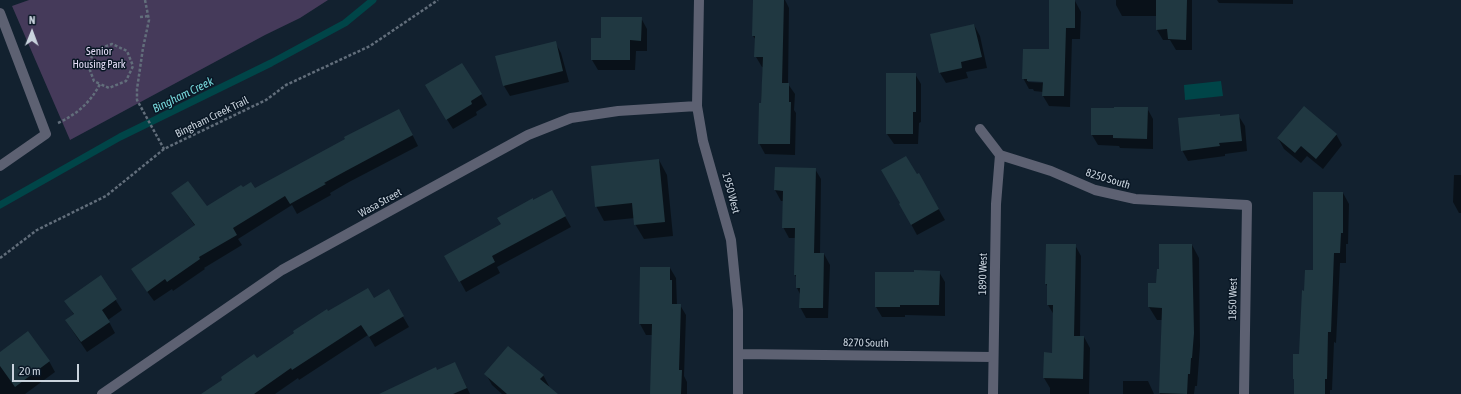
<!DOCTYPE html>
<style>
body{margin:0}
#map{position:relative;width:1461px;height:394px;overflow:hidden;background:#12212f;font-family:"Asap Condensed",sans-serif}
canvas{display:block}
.north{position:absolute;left:12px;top:12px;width:40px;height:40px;-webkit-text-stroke:3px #091725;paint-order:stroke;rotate:1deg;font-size:11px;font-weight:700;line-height:16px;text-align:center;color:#c9d3dd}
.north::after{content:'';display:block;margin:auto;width:14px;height:18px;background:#c9d3dd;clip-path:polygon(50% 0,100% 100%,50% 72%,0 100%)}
.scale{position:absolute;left:12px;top:364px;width:67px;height:18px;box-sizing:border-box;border:2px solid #c9d3dd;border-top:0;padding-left:5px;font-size:12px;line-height:14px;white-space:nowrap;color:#c9d3dd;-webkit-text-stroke:3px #091725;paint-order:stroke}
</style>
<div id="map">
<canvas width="1461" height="394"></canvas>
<div class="north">N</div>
<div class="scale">20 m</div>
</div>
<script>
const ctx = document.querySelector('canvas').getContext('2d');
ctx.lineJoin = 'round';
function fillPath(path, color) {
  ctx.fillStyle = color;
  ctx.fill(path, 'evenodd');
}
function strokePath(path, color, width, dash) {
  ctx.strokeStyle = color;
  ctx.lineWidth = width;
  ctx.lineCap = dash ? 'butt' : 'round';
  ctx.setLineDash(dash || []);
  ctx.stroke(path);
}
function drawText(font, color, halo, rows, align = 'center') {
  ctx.font = font + ' "Asap Condensed",sans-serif';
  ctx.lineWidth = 3;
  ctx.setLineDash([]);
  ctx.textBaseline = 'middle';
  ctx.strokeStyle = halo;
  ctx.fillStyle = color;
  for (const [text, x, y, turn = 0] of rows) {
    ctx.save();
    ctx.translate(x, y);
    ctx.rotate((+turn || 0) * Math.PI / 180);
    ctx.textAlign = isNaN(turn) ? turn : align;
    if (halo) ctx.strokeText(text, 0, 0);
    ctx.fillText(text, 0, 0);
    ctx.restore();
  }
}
const green = new Path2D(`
 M29,0H328L300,18L265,35L70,140L12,6Z`);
const water = new Path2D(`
 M1221,81L1223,96L1185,100L1184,85Z`);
const shadow = new Path2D(`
 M754,0H785L789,8L788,84L795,94L794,110L796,113L795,155L765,154L759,143L763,67H762L756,57V40L753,36Z
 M1116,0H1192V50H1176L1170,40H1163L1157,30V16H1122L1116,5Z
 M1217,0H1293V4L1219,3Z
 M1075,1L1081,12L1080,39H1072L1070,107L1049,106L1043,96V92L1034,91L1033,89H1029L1023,78L1050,50ZM1028,80L1048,81V83L1028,82Z
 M641,18L647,29V51H636L635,70H598L592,60L602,39Z
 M974,25L980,36L987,68L966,72L968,78L946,83L940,73L932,34Z
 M555,42L561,53L569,82L510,96L504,86Z
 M915,74L921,84V122L919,123L918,144H894L887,134Z
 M481,94L487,105L476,112L477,115L453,129L432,96Z
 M1147,108L1153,119V149L1120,148L1119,146L1098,145L1092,135Z
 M1238,115L1245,126L1247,151L1225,154V156L1188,161L1182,150Z
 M405,120L418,146L349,182L330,193L331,195L297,214L292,205L238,239L242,245L204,268L205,269L173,291L172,289L154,301L138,279L195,226L172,193L206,207L242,188L254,189Z
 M1336,134L1342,145L1323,169L1307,156L1301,163L1284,149L1278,138Z
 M659,160L667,175L673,236L644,239L635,224V218L604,221L596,206Z
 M776,168L815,169L821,179L820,254H824L830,265L828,318H806L800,307V294L797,288V279L795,275L796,238H789L783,227L784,201H781L775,190Z
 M918,174L945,220L917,235L900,204L917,176Z
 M1454,175H1461V213H1459L1453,202Z
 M551,191L571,227L497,267L500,273L466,292L446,256L502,225L533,201Z
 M1343,193L1349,204L1348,244H1346V263H1340L1336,343L1334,342L1332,390H1330V394H1295V381L1294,379L1300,355L1305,292L1314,271Z
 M1075,245L1081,256L1080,337H1084L1090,348L1089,394H1050V388L1044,378L1053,354L1054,315L1048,305V288L1046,284Z
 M1192,245L1199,258L1200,346L1197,386H1195L1194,394H1160L1162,320H1157L1149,307V284H1157L1160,270Z
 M641,268H670L676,278L677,305H680L686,315L684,376L687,382V394H651L652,335H646L640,324Z
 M939,272L945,282V316L905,315V317H882L876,307Z
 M101,277L122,310L108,320L115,333L87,352L66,321L74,315L66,301Z
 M388,291L409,327L375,347L368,335L299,380L298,378L275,394H206L257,359L328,313L374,299Z
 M0,353L49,361L55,372L25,394H0Z
 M455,363L470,394H401L437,371Z
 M486,374L543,375L549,386L548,387L555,394H502L492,385Z
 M1123,381H1148L1154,394H1123Z`);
const stream = new Path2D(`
 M0,205L120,137L271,63L345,23L373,0`);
const building = new Path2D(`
 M753,0H784L782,83H789V102H791L790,144H758L759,103H761L763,57H754L755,36H752Z
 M1049,0H1075V28H1066L1064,96H1042L1043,82L1027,81V79H1022L1023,49H1049Z
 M1156,0H1187L1186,40L1168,39L1167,29L1156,30Z
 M601,17H642L641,41L630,40V60H591V38H601Z
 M974,24L982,57L961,62L962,68L939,73L930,34Z
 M556,41L563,71L503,86L495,56Z
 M462,63L482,94L471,101L472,104L446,120L425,85Z
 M886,73H916V112H913V134H886Z
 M1304,106L1337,134L1316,159L1301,146L1295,153L1277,138Z
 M1114,107H1148L1147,139L1113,138V135H1091V108H1114Z
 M399,109L413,135L344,172L324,183L326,184L290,204L285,196L233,228L237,235L199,257L200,259L167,282L165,279L147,292L131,269L195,225L171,193L188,181L207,206L241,185L243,187L251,182L255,188L345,139L344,137Z
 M1220,114V116L1239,114L1242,141L1219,143L1220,146L1181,151L1178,118Z
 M906,156L917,174L919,173L939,209L911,225L899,204L900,203L881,170Z
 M659,159L665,222L634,225L632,203L595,207L591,166Z
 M775,167L816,168L814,253H824L823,308H799L800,288H796V275H794L795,228H782L783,191L774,190Z
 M552,190L566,216L492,256L495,262L459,282L444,256L501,224L497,218L533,198V200Z
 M1313,192H1343V233H1341L1340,253H1334L1331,332H1328L1327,379H1325V394H1294V379H1293V354H1299L1302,290L1304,291L1305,270H1313Z
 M1046,244H1076L1074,336H1084L1083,379L1043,378L1044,352L1052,353L1053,305H1047V284H1045Z
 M1159,244H1192L1194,333L1192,358H1191L1190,374H1188L1187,394L1159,393L1162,308L1148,307V283H1156L1157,269H1159Z
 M640,267H670V280H672V304H681L679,370H682L681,394H650L652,324H639Z
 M914,270L940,271L939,305H900V307H875V272H914Z
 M101,275L117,299L102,310L110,322L81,342L65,320L74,314L64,301Z
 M368,288L374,298L389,289L404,316L369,337L361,325L292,370L291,368L254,394H201L222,380L221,377L254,354L257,358L294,333L293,331L327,309L328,311Z
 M28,331L50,361L15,387L0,366V352Z
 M508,346L544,375L540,379L558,394H507L484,374Z
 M455,362L467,388L453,394H379L436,367L437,370Z`);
const path = new Path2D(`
 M145,0L149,20L143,48L137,89V100L164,149
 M140,17L149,16
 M58,123C77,114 90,103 100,84L109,88L126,81L133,66L127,51L112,44L95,50L88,65L94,81L100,84
 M0,258L37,230L106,196L164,149L266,100L286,85L370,46L438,0`);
const minor = new Path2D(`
 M699,0L697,106L703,141L731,240L738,310V394
 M0,13L46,134L0,166
 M980,129L1000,155L1051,171L1095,190L1135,199L1247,205L1244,394
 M739,354L993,357
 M102,394L282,270L528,135L571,118L618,111L697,106
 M993,394L996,204L1000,155`);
const parkNames = [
 ["Senior",99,52],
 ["Housing Park",99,65]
];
const streetNames = [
 ["Bingham Creek Trail",212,117,-26],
 ["8250 South",1108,179,17],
 ["1950 West",731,193,75],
 ["Wasa Street",380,203,-29],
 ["1890 West",983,274,-89],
 ["1850 West",1233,299,-89],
 ["8270 South",866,343,1]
];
const waterNames = [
 ["Bingham Creek",183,95,-26]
];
fillPath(green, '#453a5a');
fillPath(water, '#004548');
fillPath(shadow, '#0007');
strokePath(stream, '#004548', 7);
fillPath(building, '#203841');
strokePath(path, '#626e7b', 2.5, [3, 2]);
strokePath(minor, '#5d6172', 10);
drawText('11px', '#e6def8', '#091725', parkNames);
drawText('11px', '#c9d3dd', '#091725', streetNames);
drawText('italic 12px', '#77d7da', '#091725', waterNames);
</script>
